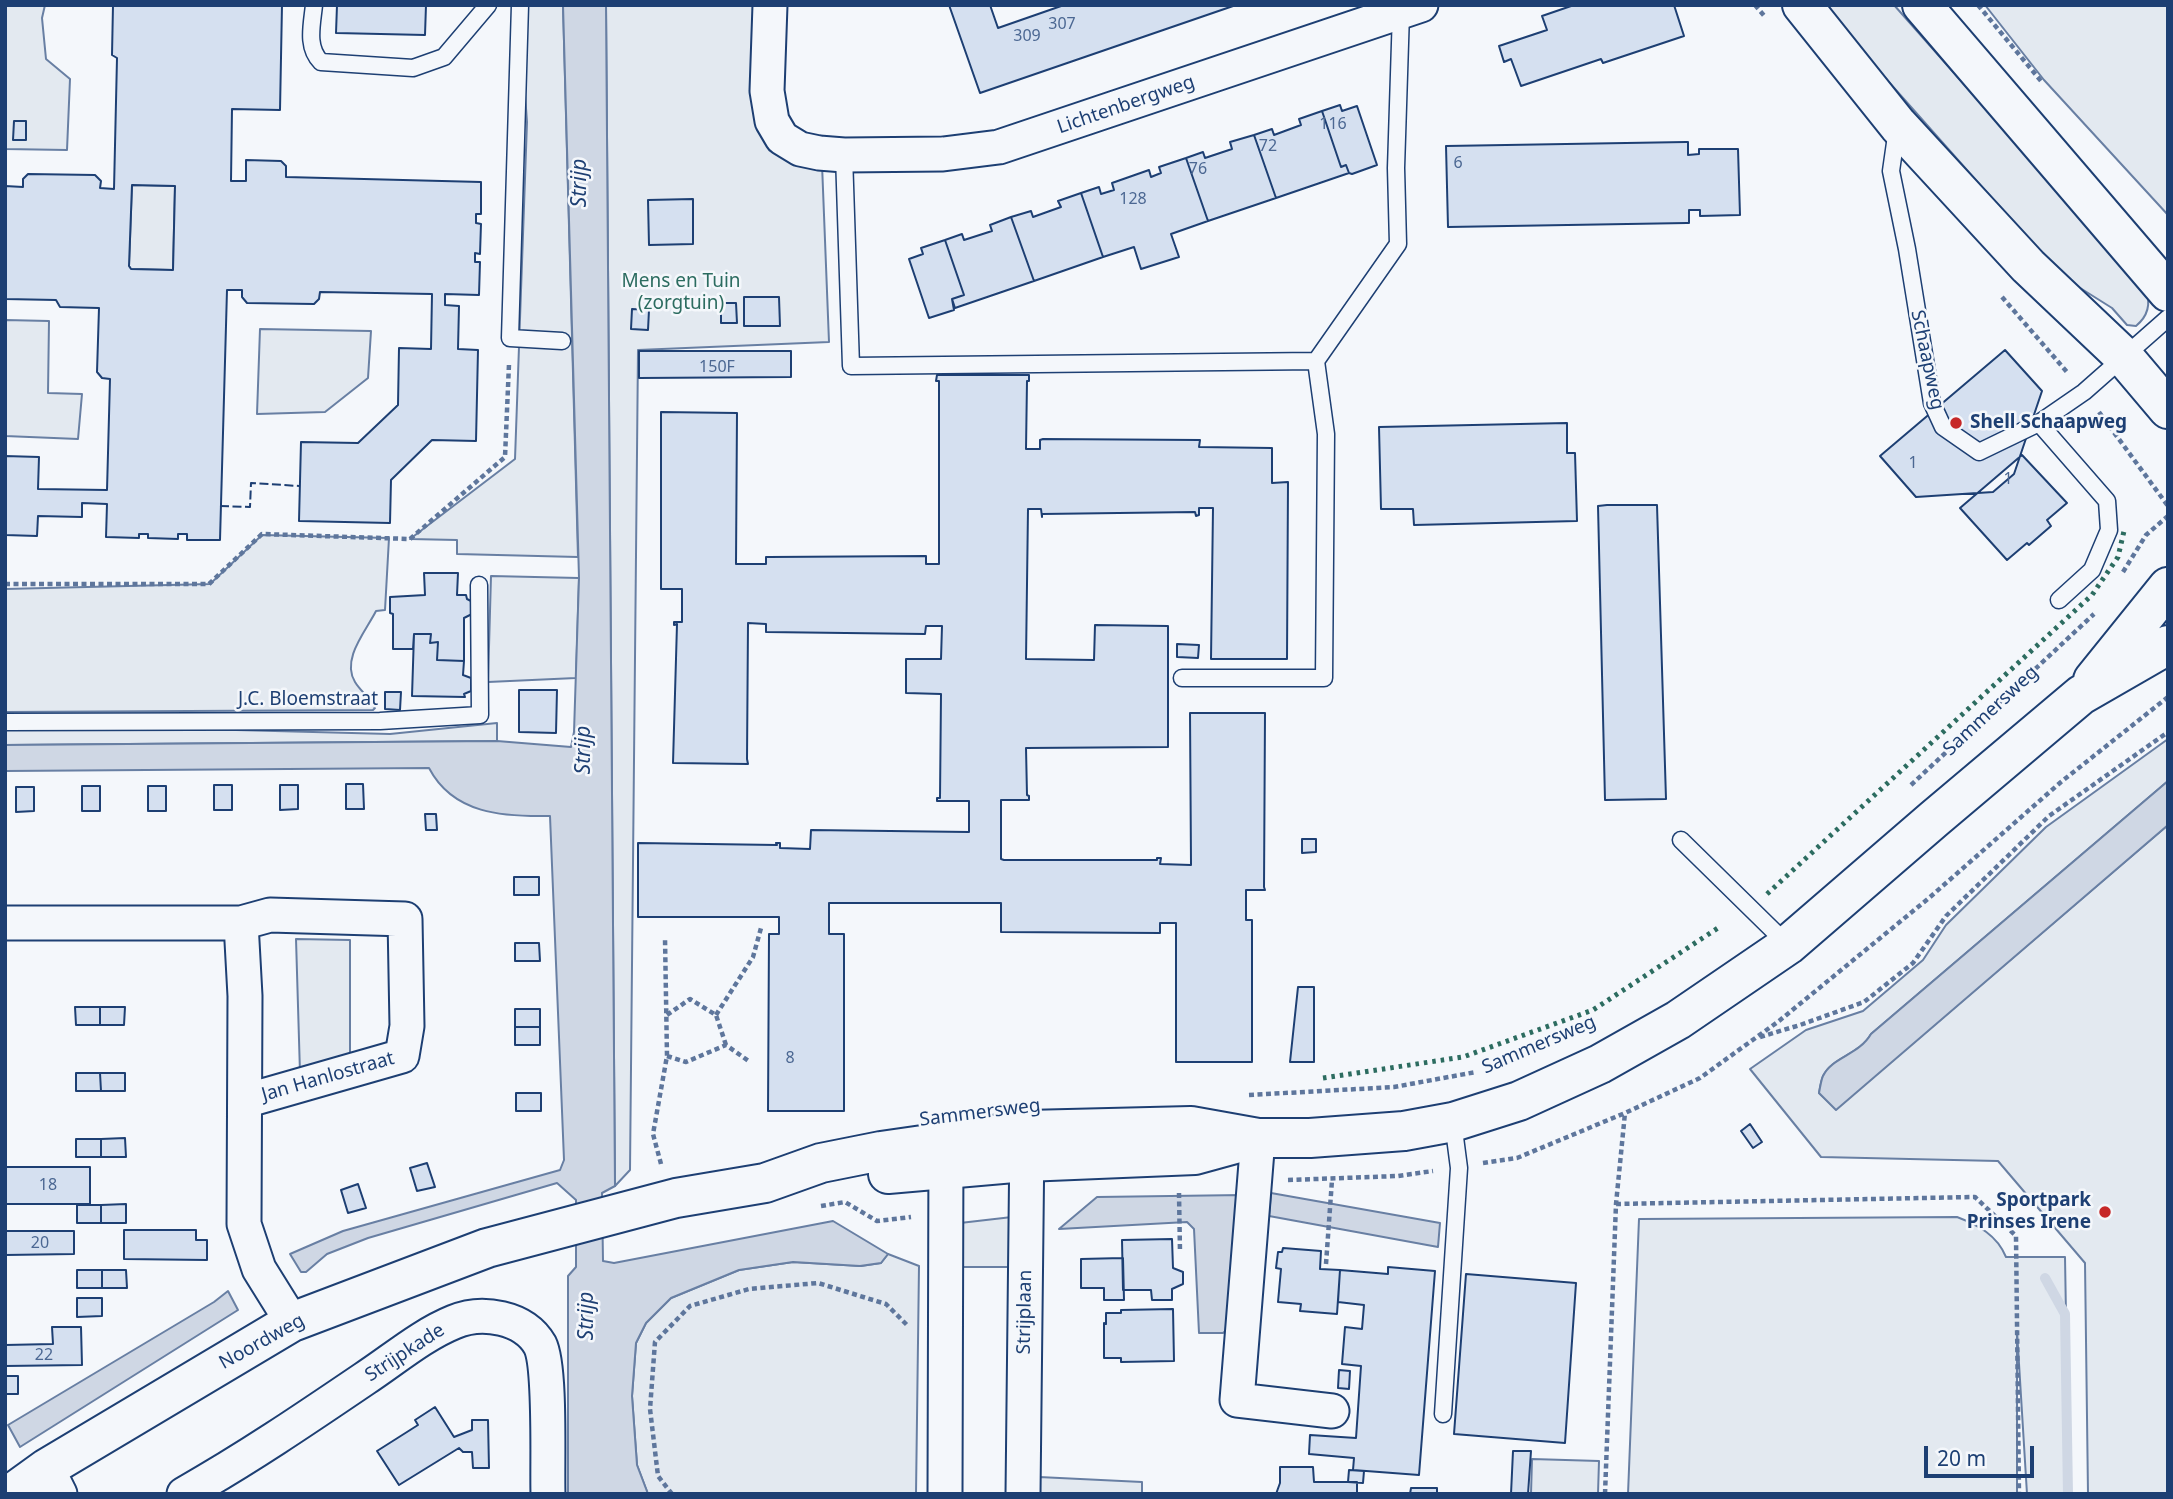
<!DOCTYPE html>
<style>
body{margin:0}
#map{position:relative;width:2173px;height:1499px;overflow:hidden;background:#f4f7fb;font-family:"Noto Sans",sans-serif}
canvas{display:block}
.frame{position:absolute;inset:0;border:7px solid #1d3f73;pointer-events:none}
.scale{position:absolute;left:1924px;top:1446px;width:110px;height:32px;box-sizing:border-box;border:4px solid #1d3f73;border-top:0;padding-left:9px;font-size:21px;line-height:24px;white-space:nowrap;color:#1d3f73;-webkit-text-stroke:5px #f4f7fb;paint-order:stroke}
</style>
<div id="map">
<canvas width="2173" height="1499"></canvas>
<div class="frame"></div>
<div class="scale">20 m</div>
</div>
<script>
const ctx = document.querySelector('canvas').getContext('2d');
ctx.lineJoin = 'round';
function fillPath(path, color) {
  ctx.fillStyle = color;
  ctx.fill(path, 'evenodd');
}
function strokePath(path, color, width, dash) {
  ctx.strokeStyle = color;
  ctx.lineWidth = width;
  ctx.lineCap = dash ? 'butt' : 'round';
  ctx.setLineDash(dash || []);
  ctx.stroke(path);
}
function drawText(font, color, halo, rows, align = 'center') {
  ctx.font = font + ' "Noto Sans",sans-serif';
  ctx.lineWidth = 5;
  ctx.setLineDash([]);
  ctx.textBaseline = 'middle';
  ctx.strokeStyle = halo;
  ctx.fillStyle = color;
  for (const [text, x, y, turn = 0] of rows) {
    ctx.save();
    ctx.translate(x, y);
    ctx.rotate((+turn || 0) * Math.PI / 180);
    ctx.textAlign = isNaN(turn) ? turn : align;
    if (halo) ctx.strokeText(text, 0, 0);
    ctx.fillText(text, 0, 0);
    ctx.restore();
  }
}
const green = new Path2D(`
 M5,5H45L42,18L46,59L70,79L67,150L5,149Z
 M521,5H563L578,557L457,554V540L410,539L515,459L527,122L519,11Z
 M606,5H763L764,103L822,164L829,342L638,350L630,1170L615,1186Z
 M1827,5H1894L2146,290C2151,304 2148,316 2136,326L2127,325L2112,308L2061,276L1832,18L1834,14Z
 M1985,5H2168V215L2044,80Z
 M132,185L175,186L173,270L131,269L129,266Z
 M5,320L49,321L48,393L82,394L78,439L5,436Z
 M260,329L371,331L368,378L325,412L257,414Z
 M262,535L389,538L385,610L376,611C366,631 341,659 355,682C361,692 370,697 375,708L373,710L5,712V589L210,584Z
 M491,576L579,578L576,678L488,682Z
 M497,723V741L5,745V724L390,734Z
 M2168,739V781L1871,1034C1859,1055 1832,1057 1823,1076C1821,1080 1820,1087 1819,1093L1836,1109L2168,825V1494H2088L2085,1263L1998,1161L1821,1157L1750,1069L1806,1030L1863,1011L1923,960L1946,925L2046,827Z
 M296,939L350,940V1058L300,1073Z
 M1012,1217V1267H959L960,1223Z
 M1957,1217C1978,1225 1997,1235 2006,1257H2065L2069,1494H2027L2017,1331V1494H1628L1639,1219Z
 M888,1254L919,1266L916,1494H648L637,1465L632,1396L636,1343L646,1323L671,1298L739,1270L793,1262L861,1266L881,1263Z
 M1532,1459L1599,1461L1598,1494H1531Z
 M1039,1477L1142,1482V1494H1039Z`);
const water = new Path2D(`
 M563,5H606L615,1186L602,1193L603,1261L614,1263L833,1221L888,1254L881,1263L860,1266L793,1262L739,1270L671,1298L646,1323L636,1343L632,1396L637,1465L648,1494H568V1276L576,1267V1200L557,1183L368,1238L327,1254L306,1272H301L290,1254L343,1231L560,1170L564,1160L550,816C503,817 453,814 429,768L5,771V745L497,741L571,747L574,732L579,578Z
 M2168,781V825L1836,1110L1819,1093C1820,1088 1821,1081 1823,1076C1832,1057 1859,1055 1871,1034Z
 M1271,1193L1440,1223L1438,1247L1269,1216Z
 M1243,1195L1236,1322L1223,1333H1199L1194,1229L1187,1222L1059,1229L1097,1197Z
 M228,1291L238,1310L20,1447L8,1425L214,1302Z`);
const stream = new Path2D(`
 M2045,1278L2065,1314L2068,1494`);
const building = new Path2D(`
 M113,5H282L280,110L232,109L231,181H246V160L281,161L286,166V177L481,182V214H476V223L481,224L480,254L475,253V262H480L479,295L445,294V305L459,306L458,349L478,350L476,441L432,440L391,480L390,523L299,521L301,442L358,443L398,405L399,348L431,349L432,294L320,292L319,299L314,304L247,303L242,297V290H227L220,540H187V534H178V539L148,538V534H139V538L106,537L107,504L82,503V517L38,516L37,536L5,535V456L39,457L38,489L107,490L110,379L102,378L97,372L99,308L60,307L56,300L5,299V186L23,187V179L28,174L95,175L101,181L100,188L114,189L117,58L112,55ZM132,185L175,186L173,270L131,269L129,266Z
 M337,5H426L425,35L336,33Z
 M949,5H990L998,28L1064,5H1236L980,93Z
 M1574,5H1674L1684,36L1603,63L1601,59L1521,86L1511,59L1504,62L1499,46L1547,30L1542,16Z
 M1340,105L1342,111L1357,106L1377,165L1352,174L1349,173L1346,165L1341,167L1322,111Z
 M1322,111L1341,167L1346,165L1349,173L1276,198L1254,135L1272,129L1274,135L1301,125L1299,119Z
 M14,121H26V140H13Z
 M1254,135L1276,198L1208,221L1186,158L1203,152L1205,158L1232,149L1230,142Z
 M1686,142H1688V155L1699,154V149H1738L1740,215L1700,216V210H1689V223H1687L1448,227L1446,146Z
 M1186,158L1208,221L1171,234L1179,257L1141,269L1134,247L1103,257L1081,193L1099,187L1101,194L1114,190L1112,183L1149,170L1151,177L1161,173L1159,167Z
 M1081,193L1103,257L1034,281L1011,217L1031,211L1033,217L1061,207L1058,201Z
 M693,199V244L649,245L648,200Z
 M1011,217L1034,281L955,308L952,299L964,295L945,240L962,234L964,240L992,231L990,225Z
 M945,240L964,295L952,299L954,310L929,318L909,259L923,254L921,248Z
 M744,297H779L780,326H744Z
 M721,303H736L737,323H721Z
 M632,309L649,310L648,330L631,329Z
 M2005,350L2042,391L2014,474L1993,492L1916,497L1880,456Z
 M639,351H791V377L639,378Z
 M937,375H1029V381H1027L1026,449H1040V440L1043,439L1200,440L1199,447L1272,448V483L1288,482L1287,659H1211L1213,508H1199V515L1196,516L1195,512L1042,514V517L1041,509H1028L1026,659L1094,660L1095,625L1168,626V747L1026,748L1027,795L1029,796V800H1001V859L1004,860H1157V858H1161L1160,864L1191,865L1190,713H1265L1264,887L1265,890H1246V920H1252V1062H1176V923H1160V933L1001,932V903H829V934H844V1111H768L769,934H779V917H638V843L777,845L776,843H780V848L810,849L811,830L969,832V801H937V798H940L941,694L906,693V659H941L942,626H926L925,634L766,632V624L748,623L747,759L748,764L673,763L677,624L674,625V622H682V589H661V412L737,413L736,564H766V557H769L926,556V564H939V381H936Z
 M1567,423V453H1575L1577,521L1414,525L1413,509H1381L1379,427Z
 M2022,455L2067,503L2047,520L2051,526L2029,545L2027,543L2007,560L1960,508Z
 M1607,505H1657L1666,799L1605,800L1598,506Z
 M424,573H458L457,595H466L467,599L471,601L472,614L464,618V661L437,660L438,642L430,643L431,634H414L413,649H393V614L390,613V597L425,595Z
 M414,634H431L430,643L438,642L437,660L464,661L463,675L471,678V691L464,694L465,697L412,696Z
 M1177,644L1199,645L1198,658L1177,657Z
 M519,690H557L556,733L519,732Z
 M385,692H401L400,710L385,709Z
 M346,784H363L364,809H346Z
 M214,785H232V810H214Z
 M280,785H298V809L280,810Z
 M82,786H100V811H82Z
 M148,786H166V811H148Z
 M16,787H34V811L16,812Z
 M425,814H436L437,830H426Z
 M1302,839H1316V852L1302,853Z
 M514,877H539V895H514Z
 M515,943H539L540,961H515Z
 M1298,987H1314V1062H1290Z
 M75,1007H100V1025H76Z
 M100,1007H125L124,1025H100Z
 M515,1009H540V1027H515Z
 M515,1027H540V1045H515Z
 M76,1073H100L101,1091H76Z
 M100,1073H125V1091H101Z
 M516,1093H541V1111H516Z
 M1750,1124L1762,1142L1753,1148L1741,1131Z
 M125,1138L126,1157H101V1139Z
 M76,1139H101V1157H76Z
 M427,1163L435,1187L417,1191L410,1168Z
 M5,1167H90V1204H5Z
 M358,1184L366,1208L348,1213L341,1190Z
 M126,1204V1223H101V1205Z
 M77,1205H101V1223H77Z
 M124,1230H196V1240H207V1260L124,1259Z
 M5,1231H74V1254L5,1255Z
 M1172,1239L1173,1268L1183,1272V1284L1172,1289V1300H1152L1151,1290H1123L1122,1240Z
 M1283,1248L1321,1251L1320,1269L1340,1270L1337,1314L1300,1311L1301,1304L1278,1302L1281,1269L1276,1268L1278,1252H1282Z
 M1123,1258L1124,1300H1104V1288H1081V1259Z
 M1388,1267L1435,1271L1419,1475L1353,1470L1354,1458L1309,1454L1310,1435L1356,1438L1361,1366L1342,1364L1345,1327L1362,1329L1364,1305L1338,1302L1340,1270L1388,1274Z
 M77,1270H102V1288H77Z
 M102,1270H126L127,1288H102Z
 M1466,1274L1576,1283L1565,1443L1454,1434Z
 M77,1298H102V1316L77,1317Z
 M1173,1309L1174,1361L1121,1362V1358H1104V1323L1106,1324V1313H1121V1310Z
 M52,1327H81L82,1365L5,1366V1345L53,1344Z
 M1339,1370L1350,1371L1349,1389L1338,1388Z
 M5,1376H18V1394H5Z
 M435,1407L454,1437L472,1430V1420H488L489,1468H473L472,1452H463L459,1448L399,1485L377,1451L418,1425L415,1420Z
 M1513,1451H1531L1528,1494H1511Z
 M1280,1467H1313L1314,1482H1357V1494H1276L1280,1483Z
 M1349,1470L1364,1471L1363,1483L1348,1482Z
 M1411,1488H1437V1494H1410Z`);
const path = new Path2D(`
 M1755,5L1766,18
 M1978,5L2041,81
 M2002,297L2067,372
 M2099,412L2168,506
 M2123,572L2146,535L2168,516
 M5,584H209L262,534L410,539L505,457L509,364
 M1911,785L2094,614
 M667,1015L690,999L716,1015L726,1045
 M716,1015L753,957L761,928
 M1760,1037L1800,1025L1864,1002L1913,963L1946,916L2049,816L2168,732
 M667,1056L686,1062L726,1045L750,1062
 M1491,1067L1547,1043
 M1249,1095L1394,1087L1476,1072
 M1483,1163L1517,1158L1625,1113L1700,1078L1779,1021L1929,898L2061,782L2168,697
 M661,1164L653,1134L667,1056L665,938
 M1288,1180L1398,1176L1433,1171
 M1179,1193L1180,1252
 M1616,1204L1975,1197L2016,1236L2019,1494
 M821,1206L845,1202L877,1221L911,1217
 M1326,1264L1332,1180
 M672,1494L658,1476L650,1409L655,1342L690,1306L749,1289L818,1283L886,1304L909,1327
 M1605,1494L1616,1204L1625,1113`);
const service = new Path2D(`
 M314,5C312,25 306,47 321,62L413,68L444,57L488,5
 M520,5L510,338L562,341
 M1897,129L1891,171L1907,249L1932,403L1943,427L1979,452L2039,423L2084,392L2168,318
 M844,155L851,366L1316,361
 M1316,361L1398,244L1396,168L1401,12
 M2039,423L2107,501L2109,530L2092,570L2059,600
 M1182,678H1324L1326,434L1316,361
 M5,722L380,721L480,715L479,585
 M1681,840L1788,945
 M1443,1414L1459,1168L1453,1122`);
const minor = new Path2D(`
 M770,5L767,91L772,121L782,138L800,149L819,153L844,155L943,154L999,147L1421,5
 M5,923H241L270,915L405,919L407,1026L402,1056L245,1101
 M241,923L245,996L244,1224L259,1269L292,1322
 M1258,1138L1237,1400L1332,1411
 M47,1468L60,1494
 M184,1494C246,1459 305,1419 364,1379C393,1360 422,1335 454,1322C482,1310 524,1317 540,1345C551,1367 547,1464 548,1494
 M945,1494L946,1143
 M1023,1494L1027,1136`);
const tertiary = new Path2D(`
 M1802,5L1898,125L2028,266L2124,357L2168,409
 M1922,5L2168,292
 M2093,680L2168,587
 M888,1174L1025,1162L1195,1155L1246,1141
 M11,1494L47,1468L292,1322L487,1248L676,1198L765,1183L821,1163L881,1151L1027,1130L1191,1126L1258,1138H1310L1404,1131L1453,1122L1519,1101L1600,1064L1678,1020L1788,945L1934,819L2081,695L2168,645`);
const hedge = new Path2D(`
 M1767,894L2092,595L2118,557L2124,531
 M1323,1078L1463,1057L1593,1010L1721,926`);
const fence = new Path2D(`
 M220,506L250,507L251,483L299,486`);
const markers = [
 [1956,423,7,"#c62828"],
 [2105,1212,7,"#c62828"]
];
const numberNames = [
 ["307",1062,24],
 ["309",1027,36],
 ["116",1333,124],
 ["72",1268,146],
 ["6",1458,163],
 ["76",1198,169],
 ["128",1133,199],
 ["150F",717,367],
 ["1",1913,463],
 ["1",2008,479],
 ["8",790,1058],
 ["18",48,1185],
 ["20",40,1243],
 ["22",44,1355]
];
const streetNames = [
 ["Lichtenbergweg",1126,105,-19],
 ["Schaapweg",1927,360,78],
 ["J.C. Bloemstraat",308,700],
 ["Sammersweg",1991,711,-43],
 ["Sammersweg",1539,1045,-23],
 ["Jan Hanlostraat",328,1077,-16],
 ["Sammersweg",980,1113,-7],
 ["Strijplaan",1025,1312,-89],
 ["Noordweg",262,1342,-29],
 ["Strijpkade",405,1353,-33]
];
const parkNames = [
 ["Mens en Tuin",681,282],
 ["(zorgtuin)",681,304]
];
const poiNames = [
 ["Shell Schaapweg",1970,423],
 ["Sportpark",2091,1201,"right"],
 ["Prinses Irene",2091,1223,"right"]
];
const waterNames = [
 ["Strijp",580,183,-90],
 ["Strijp",584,750,-90],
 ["Strijp",587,1316,-90]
];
fillPath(green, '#e3e9f0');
strokePath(green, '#687fa3', 2);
fillPath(water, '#cfd7e4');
strokePath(water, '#687fa3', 2);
strokePath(stream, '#cfd7e4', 10);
fillPath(building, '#d5e0f0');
strokePath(building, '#1d3f73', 2);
strokePath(service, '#1d3f73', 19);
strokePath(minor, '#1d3f73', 37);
strokePath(tertiary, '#1d3f73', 42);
strokePath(path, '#5e769c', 4.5, [5, 3.5]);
strokePath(service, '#f4f7fb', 16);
strokePath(minor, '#f4f7fb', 33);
strokePath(tertiary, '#f4f7fb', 38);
strokePath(hedge, '#2c6c60', 5, [3.5, 5]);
strokePath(fence, '#1d3f73', 2, [9, 3.5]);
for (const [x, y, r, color] of markers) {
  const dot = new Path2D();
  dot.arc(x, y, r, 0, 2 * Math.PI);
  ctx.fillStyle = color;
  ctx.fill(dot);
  strokePath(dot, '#f4f7fb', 2.5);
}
drawText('16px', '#4b6792', null, numberNames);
drawText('19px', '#1d3f73', '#f4f7fb', streetNames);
drawText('19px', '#2c6c60', '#f4f7fb', parkNames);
drawText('bold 19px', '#1d3f73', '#f4f7fb', poiNames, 'left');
drawText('italic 21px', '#1d3f73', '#f4f7fb', waterNames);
</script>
